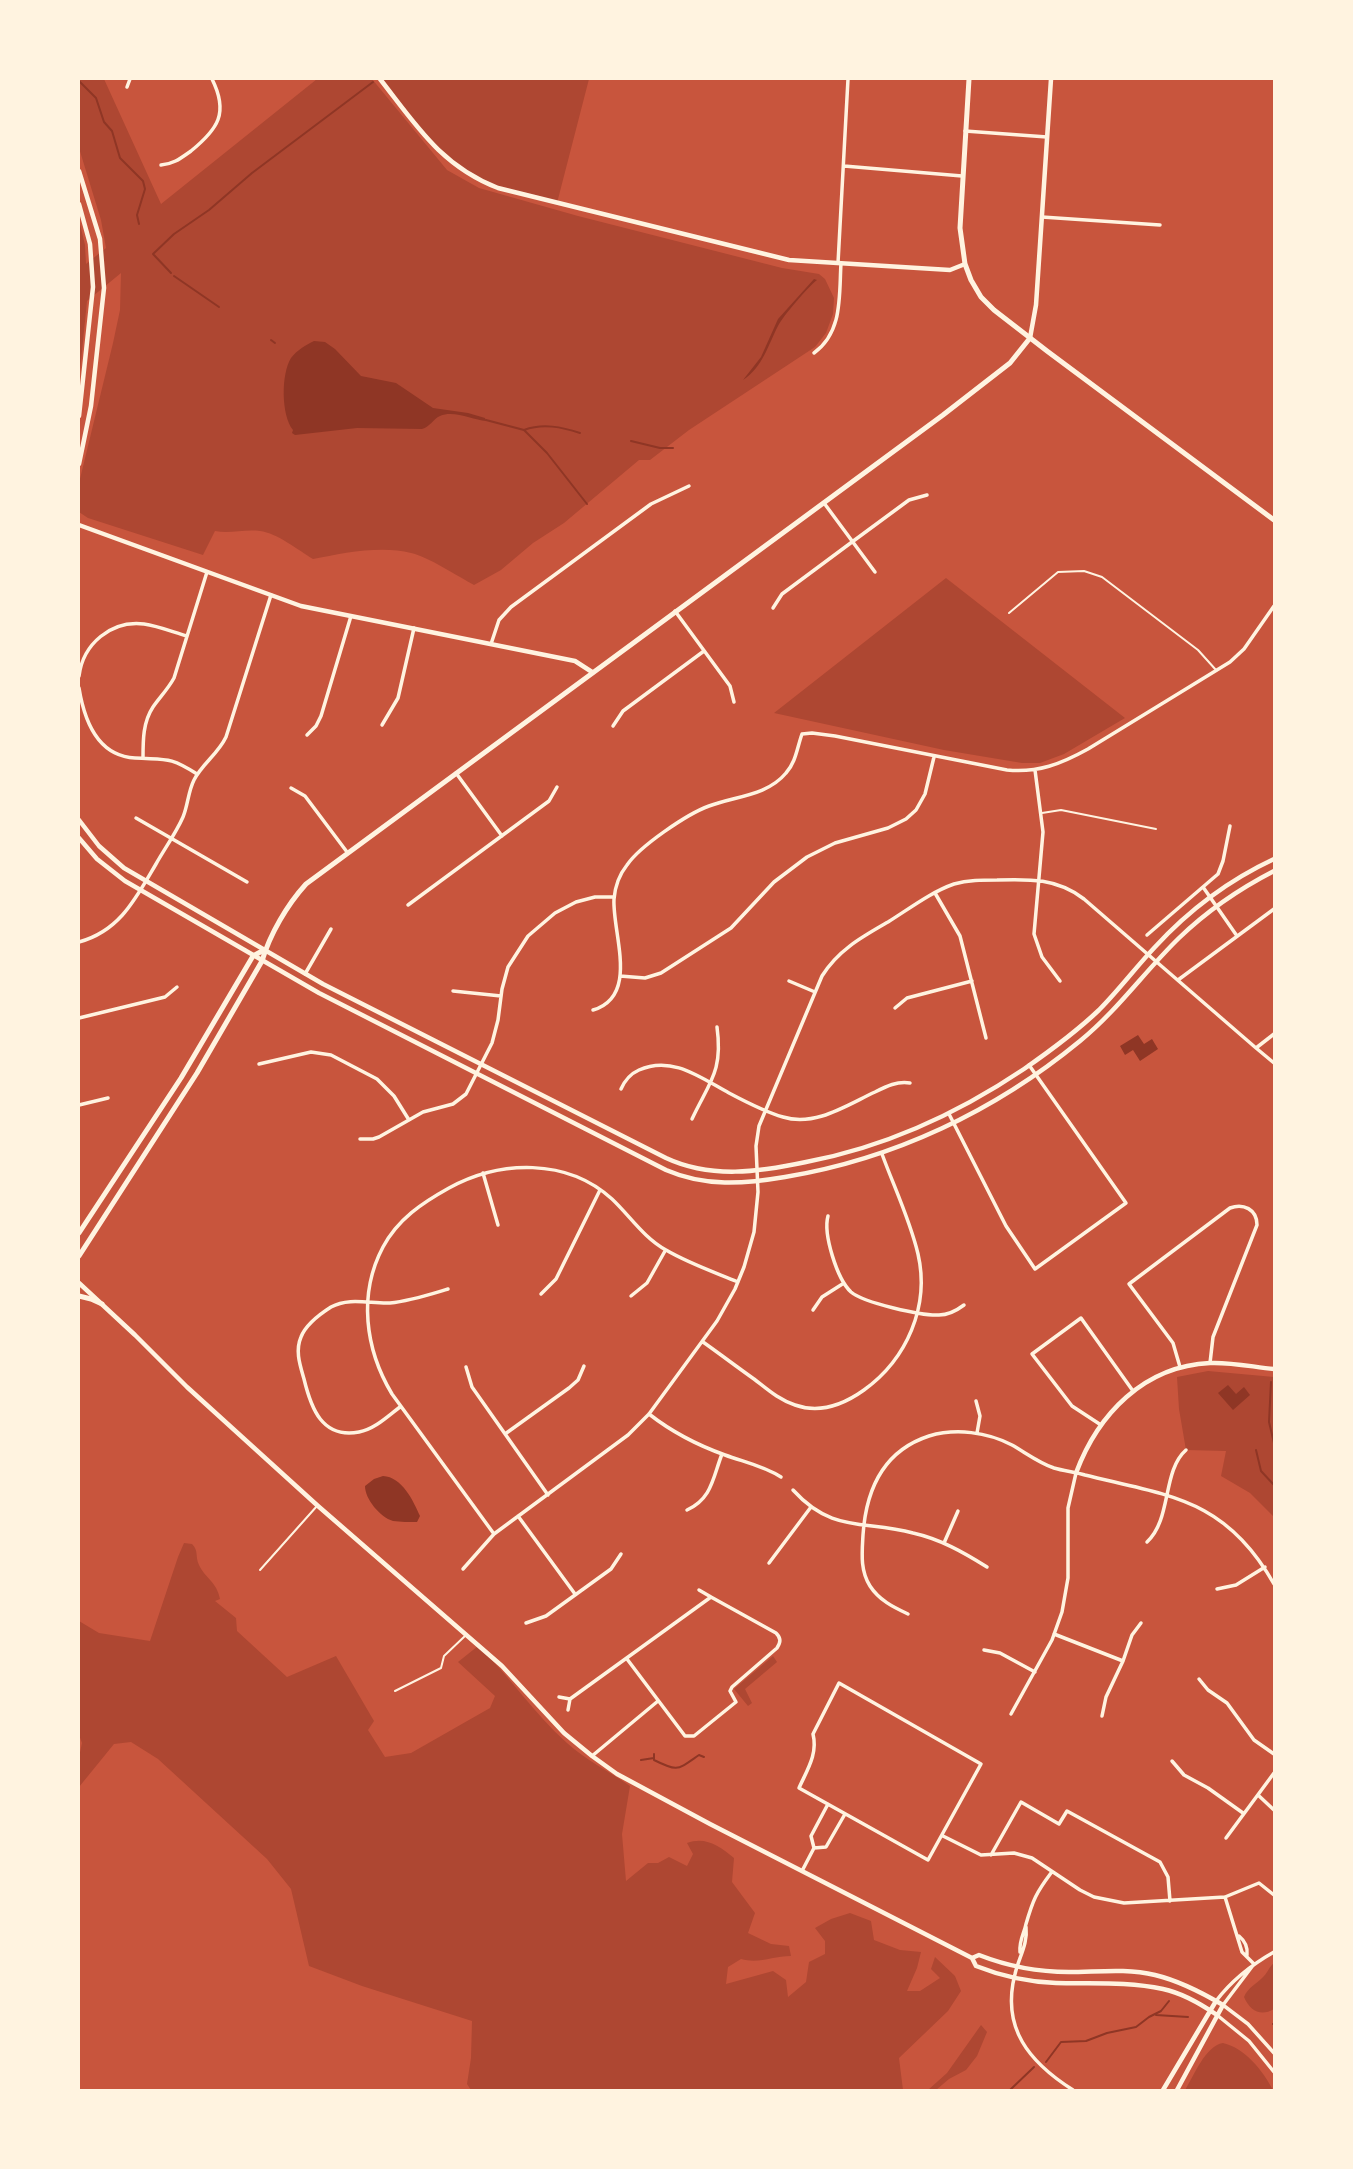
<!DOCTYPE html>
<style>
body{margin:0}
#map{position:relative;width:1353px;height:2169px;overflow:hidden;background:#c8553d;font-family:Arial,sans-serif}
canvas{display:block}
.frame{position:absolute;inset:0;border:80px solid #fff3e0;pointer-events:none}
</style>
<div id="map">
<canvas width="1353" height="2169"></canvas>
<div class="frame"></div>
</div>
<script>
const ctx = document.querySelector('canvas').getContext('2d');
ctx.lineJoin = 'round';
function fillPath(path, color) {
  ctx.fillStyle = color;
  ctx.fill(path, 'evenodd');
}
function strokePath(path, color, width, dash) {
  ctx.strokeStyle = color;
  ctx.lineWidth = width;
  ctx.lineCap = dash ? 'butt' : 'round';
  ctx.setLineDash(dash || []);
  ctx.stroke(path);
}
const green = new Path2D(`
 M79,79H104L161,204L317,79H372L447,170L479,188L578,216L782,268L819,274L825,279L834,298L833,314L826,333L815,347L689,430L650,460H639L564,523L533,543L501,570L474,585C459,577 427,556 411,553C382,545 342,553 313,559C298,550 277,533 260,531C244,529 230,534 215,531L203,555L88,518L79,512V483L113,343L120,310L121,273L87,301L79,381V220L85,245L86,264L106,248L101,220L79,148Z
 M380,79H589L557,203L498,188L452,163L421,130Z
 M946,578L1125,718L1064,754L1040,763H1022L944,750L774,713Z
 M1208,1371L1274,1377V1517L1250,1493L1221,1476L1226,1451L1186,1450L1179,1409L1177,1377Z
 M184,1543L192,1544C199,1551 195,1557 199,1565C205,1578 217,1582 220,1599L215,1601L236,1618L237,1631L287,1677L336,1656L374,1721L368,1730L385,1757L411,1753L490,1708L495,1696L458,1662L478,1646C510,1676 534,1714 567,1743C586,1760 610,1772 630,1786L622,1834L626,1881L648,1863H658L669,1857L687,1866L693,1854L687,1843C705,1836 720,1846 734,1858L732,1882L755,1913L748,1933L771,1944L789,1946L791,1956C773,1956 759,1964 741,1959L728,1967L726,1984L773,1971L786,1980L788,1997L806,1982L809,1962L825,1954V1941L815,1928L831,1919L850,1913L871,1921L874,1940L900,1950L921,1952L917,1968L907,1991H920L940,1978L931,1969L935,1957L955,1976L961,1991L948,2011L899,2058L903,2090H471L467,2084L471,2058L472,2021L362,1986L309,1966L291,1889L267,1859L158,1759L131,1742L114,1744L79,1787V1757L82,1743L79,1735V1621L99,1633L150,1641L178,1557Z
 M773,1656L777,1662L745,1689L752,1703L748,1706L734,1689Z
 M1274,1963V2009C1261,2017 1250,2011 1244,1997C1248,1987 1257,1984 1264,1976C1268,1972 1269,1967 1274,1963Z
 M981,2025L987,2032L977,2056L966,2070L949,2079L936,2090H928L947,2073Z
 M1223,2043C1245,2048 1263,2071 1273,2090H1185C1194,2076 1205,2046 1223,2043Z`);
const water = new Path2D(`
 M814,279L817,280C808,287 783,316 778,326C768,345 763,367 743,380L761,357L778,319Z
 M314,341L325,342L335,349L361,376L396,383L433,408L468,413L485,418L486,421C473,420 454,410 440,416C433,419 430,427 422,429L357,428L295,435L292,433L293,430C281,415 281,374 291,358C297,350 306,345 314,341Z
 M1138,1035L1144,1044L1152,1039L1158,1049L1140,1061L1133,1050L1125,1055L1120,1046Z
 M1228,1385L1236,1394L1244,1387L1250,1395L1233,1410L1218,1393Z
 M383,1476C402,1477 413,1500 420,1516L417,1522C410,1522 400,1522 393,1521C380,1517 365,1499 365,1486L374,1479Z`);
const stream = new Path2D(`
 M79,81L96,98L104,122L112,131L120,158L143,181L145,189L137,215L139,224
 M171,273L153,254L174,234L209,210L252,173L373,82
 M174,276L219,307
 M271,340L275,343
 M486,420L524,430L547,453L587,504
 M524,430C543,423 562,427 580,433
 M631,441L660,448H673
 M1271,1382L1269,1422L1274,1443
 M1256,1450L1261,1471L1274,1485
 M641,1760L654,1758V1754V1760C678,1772 677,1770 699,1755L704,1757
 M1156,2015L1188,2017
 M1273,2024H1274
 M1046,2062L1061,2042L1086,2041L1107,2033L1136,2027L1149,2017L1161,2011L1169,2001
 M1010,2090L1034,2067`);
const service = new Path2D(`
 M1009,613L1058,572L1084,571L1102,577L1198,650L1216,670
 M1042,813L1061,810L1156,829
 M260,1570L317,1506
 M395,1691L441,1668L444,1656L466,1635`);
const minor = new Path2D(`
 M127,87L130,79
 M965,131L1047,137
 M161,165C174,164 181,158 191,151C218,129 229,113 212,79
 M844,166L962,176
 M1042,217L1160,225
 M838,263L848,79
 M814,353C843,332 839,296 841,263
 M824,503L875,572
 M773,608L782,594L852,542L909,500L927,495
 M675,611L730,686L734,702
 M491,644L499,620L511,607L651,504L689,486
 M79,676C83,644 111,620 144,624C158,626 173,632 187,636
 M79,688C84,719 97,756 135,758C166,760 169,756 197,774
 M382,725L398,698L414,628
 M613,726L623,711L704,651
 M307,735L316,726L321,716L351,616
 M143,758C143,740 143,722 153,707C160,697 168,689 174,678L207,572
 M1035,770L1043,832L1034,934L1042,957L1060,981
 M456,773L502,836
 M291,788L305,796L347,852
 M136,818L247,882
 M1203,887L1237,936
 M935,893L960,936L986,1038
 M408,905L549,801L557,787
 M1147,935L1218,874L1223,861L1230,826
 M79,942C120,931 136,898 156,864C165,848 176,833 183,817C188,805 188,792 194,780C202,764 218,754 226,737L271,595
 M305,974L331,929
 M620,976L645,978L661,973L731,928L774,882L807,857L835,843L888,828L906,819L916,810L925,794L934,757
 M1178,980L1274,909
 M789,981L815,992
 M453,991L501,996
 M895,1008L907,998L972,981
 M593,1010C640,996 612,933 614,899C615,887 619,875 627,865C640,846 687,814 709,806C735,796 767,796 786,773C796,762 797,748 802,734L812,733L835,736L1007,770C1038,773 1061,764 1088,749L1230,662L1244,649L1274,606
 M79,1018L165,997L177,987
 M1274,1034L1256,1048L1274,1063
 M259,1064L311,1052L331,1055L377,1079L394,1096L409,1120
 M621,1089C625,1080 630,1074 639,1070C672,1055 701,1078 729,1093C746,1102 765,1112 783,1117C815,1127 847,1105 875,1092C887,1086 897,1081 910,1083
 M79,1105L108,1098
 M949,1114L1006,1226L1035,1269L1126,1203L1029,1065
 M692,1119C710,1081 723,1071 717,1027
 M360,1139H373L379,1137L423,1112L453,1104L466,1094L492,1043L498,1020L502,989L508,967L528,936L555,913L576,902L595,897H614
 M483,1173L498,1225
 M828,1216C823,1234 837,1279 851,1292C864,1303 922,1316 939,1315C949,1315 956,1311 964,1305
 M541,1294L556,1279L600,1190
 M631,1296L647,1283L665,1251
 M813,1310L822,1297L844,1283
 M703,1342C720,1354 737,1367 754,1379C767,1389 779,1400 795,1405C820,1414 843,1405 864,1390C907,1359 930,1306 918,1254C910,1220 894,1187 882,1154
 M466,1367L472,1387L548,1495
 M1180,1367L1173,1343L1129,1284L1230,1208C1243,1203 1257,1209 1257,1225L1213,1337L1210,1363
 M976,1401L980,1416L977,1433
 M400,1407C388,1416 375,1429 359,1432C322,1439 311,1408 304,1379C300,1365 295,1351 301,1337C306,1324 320,1314 331,1307C349,1297 371,1304 390,1303C410,1301 428,1295 448,1289
 M649,1414C672,1432 697,1445 725,1455C744,1462 764,1466 781,1477
 M1101,1425L1072,1406L1032,1354L1081,1318L1133,1391
 M505,1434L569,1388L578,1380L584,1366
 M793,1490C832,1533 863,1520 913,1533C940,1539 963,1552 987,1567
 M687,1510C712,1499 713,1477 722,1454
 M518,1516L575,1594
 M494,1534L392,1394C365,1349 358,1294 383,1247C398,1219 422,1203 449,1188C500,1160 567,1158 612,1199C630,1216 644,1238 666,1250C688,1263 714,1272 738,1282
 M1147,1542C1172,1519 1162,1471 1186,1450
 M944,1543L958,1511
 M769,1563L811,1507
 M463,1569L494,1534L628,1435L649,1414L717,1321L735,1289L744,1267L754,1232L758,1192L756,1146L759,1126L822,976C838,950 862,937 888,922C909,909 931,892 954,884C968,880 982,880 997,880C1029,879 1057,878 1084,899L1256,1048
 M1217,1589L1236,1585L1265,1567
 M699,1590L711,1597
 M908,1614C893,1607 879,1600 870,1586C860,1570 862,1553 863,1535C866,1490 883,1451 929,1436C956,1428 987,1432 1012,1445C1026,1453 1039,1463 1054,1468C1064,1471 1075,1472 1085,1475C1171,1496 1226,1499 1274,1584
 M526,1623L546,1616L611,1569L621,1554
 M1054,1634L1123,1661
 M984,1650L1000,1653L1035,1672
 M1199,1679L1208,1690L1227,1703L1254,1740L1274,1754
 M839,1683L981,1764L928,1860L799,1788C807,1770 818,1754 813,1734Z
 M559,1697L570,1699L711,1597L776,1633C781,1638 781,1642 777,1648L732,1687L730,1691L736,1702L694,1736H685L682,1732L627,1659
 M568,1710L570,1699
 M1011,1714L1052,1640L1062,1612L1068,1578V1508L1076,1473
 M1102,1716L1106,1697L1123,1661L1132,1635L1141,1623
 M592,1756L658,1701
 M1172,1761L1184,1775L1208,1788L1243,1813
 M1258,1795L1274,1810
 M943,1836L981,1855L1014,1853L1032,1858L1080,1890L1094,1897L1124,1903L1225,1897L1259,1883L1274,1895
 M1226,1838L1274,1773
 M814,1848L826,1847L845,1814
 M814,1848L811,1836L828,1804
 M991,1855L1021,1802L1059,1824L1067,1811L1160,1862L1168,1877L1170,1901
 M802,1871L814,1848
 M1225,1897L1242,1952L1254,1964
 M1026,1927C1028,1944 1019,1957 1015,1974C1001,2028 1029,2062 1073,2090
 M1239,1936C1245,1941 1248,1947 1247,1955
 M1020,1952C1019,1940 1024,1934 1026,1924C1033,1900 1036,1893 1051,1873
 M1254,1964L1223,2005L1248,2024L1274,2053
 M1216,2001C1232,1980 1251,1965 1274,1952
 M1217,2015L1249,2041L1274,2072`);
const tertiary = new Path2D(`
 M380,79C416,125 441,166 498,188L789,260L950,270L965,264
 M1030,338L1036,305L1051,79
 M79,1283L135,1335L187,1387L318,1506L502,1666L564,1733L592,1756L617,1774L710,1824L972,1958L976,1966C1001,1976 1029,1982 1056,1983C1092,1984 1127,1981 1163,1989C1182,1993 1201,2004 1217,2015
 M1076,1473C1098,1414 1144,1366 1210,1363C1231,1362 1253,1367 1274,1369
 M972,1958L979,1955C1007,1966 1039,1972 1069,1972C1097,1972 1126,1968 1155,1975C1180,1981 1201,1992 1223,2005L1177,2090
 M1163,2090L1216,2001`);
const secondary = new Path2D(`
 M79,171L100,239L104,288L91,406L79,464
 M79,204L90,244L93,287L79,416
 M79,525L301,606L575,661L592,672
 M79,820L99,846L124,868L323,984L666,1158C711,1179 759,1172 806,1162C886,1147 957,1114 1024,1069C1050,1051 1076,1032 1099,1010C1119,990 1136,967 1155,947C1189,910 1229,880 1274,859
 M79,838L97,859L125,881L319,993L666,1170C705,1187 744,1184 785,1177C894,1159 995,1111 1080,1041C1117,1011 1145,971 1179,938C1207,911 1239,889 1274,871`);
const primary = new Path2D(`
 M969,79L960,228L965,264L971,280L981,297L994,310L1047,351L1274,520
 M79,1233L181,1078L253,956L264,950
 M79,1256L197,1073L262,961C270,934 287,905 306,884L943,415L1010,363L1030,338
 M79,1296L91,1299L102,1304`);
fillPath(green, '#ae4732');
fillPath(water, '#8f3625');
strokePath(stream, '#8f3625', 2);
strokePath(service, '#fff3e0', 2);
strokePath(minor, '#fff3e0', 3.5);
strokePath(tertiary, '#fff3e0', 4.5);
strokePath(secondary, '#fff3e0', 4.5);
strokePath(primary, '#fff3e0', 5);
</script>
